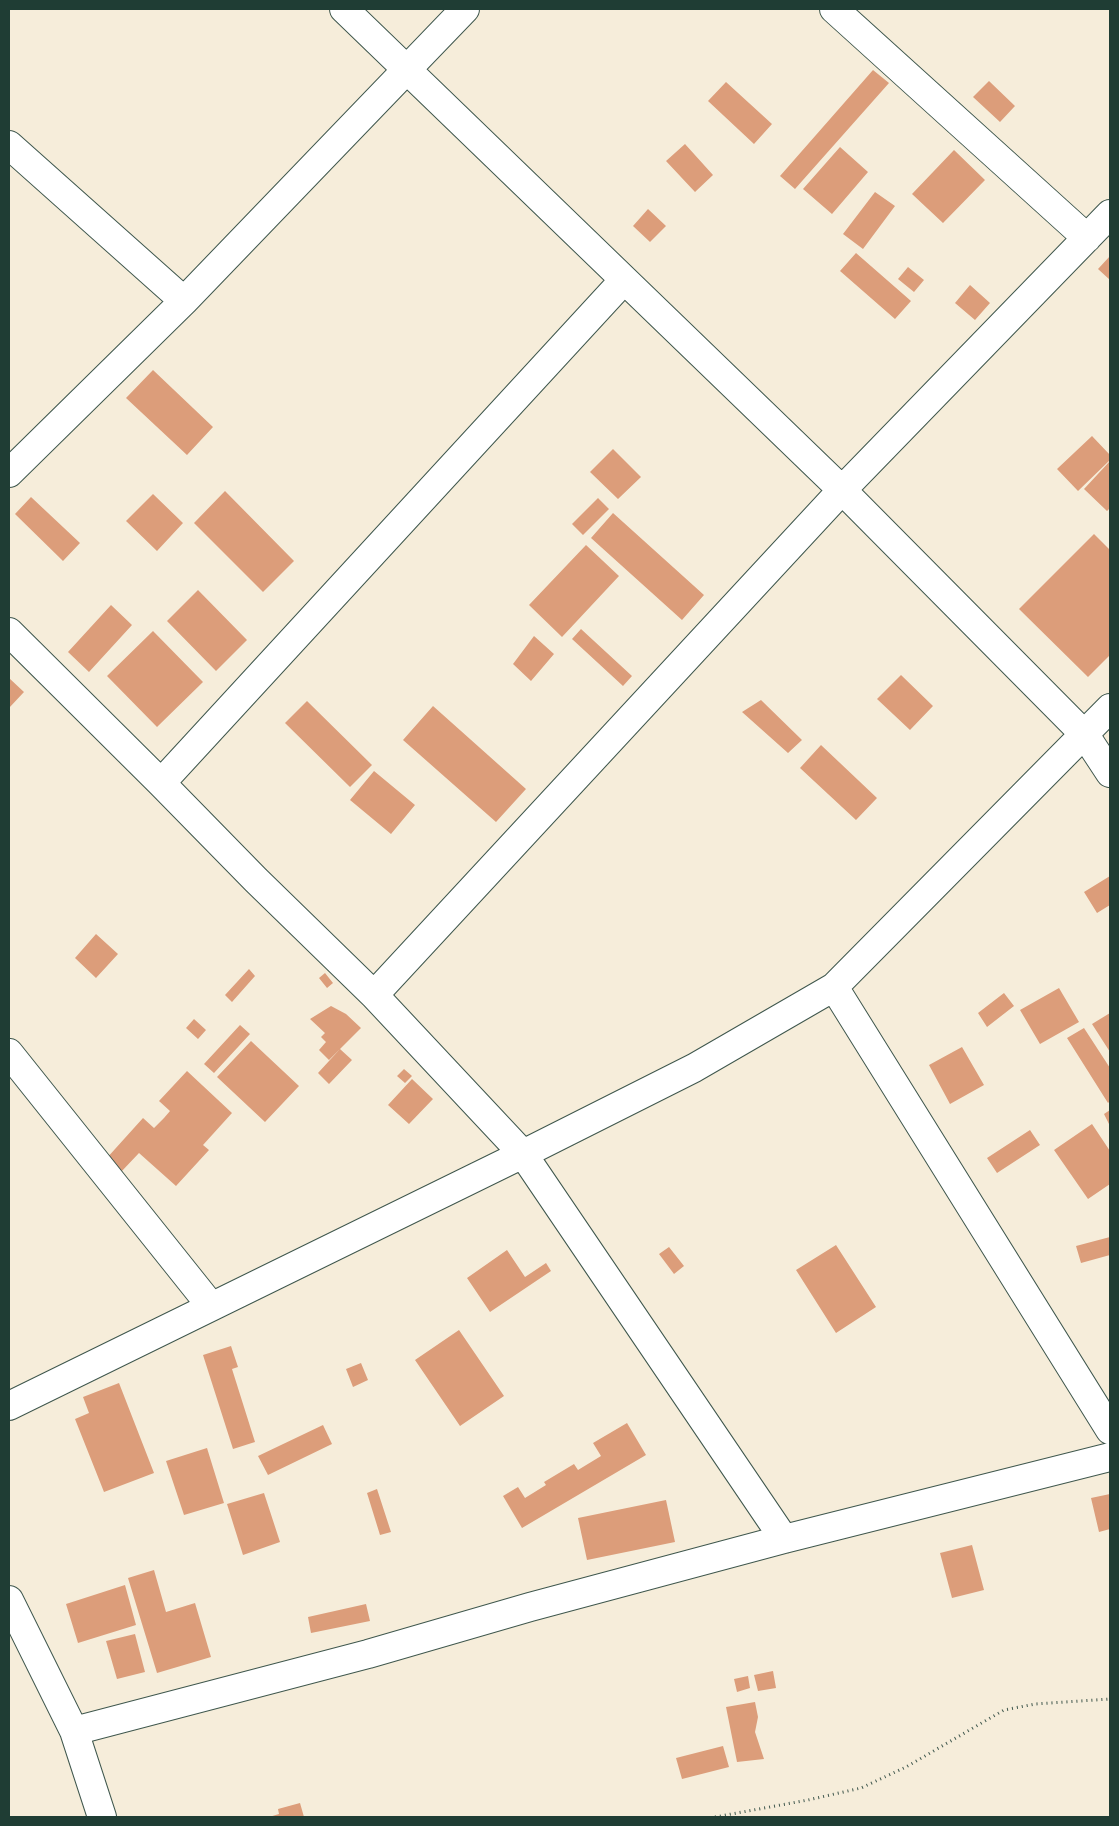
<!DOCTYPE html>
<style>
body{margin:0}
#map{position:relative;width:1119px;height:1826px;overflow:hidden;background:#f6edda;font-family:Sriracha,sans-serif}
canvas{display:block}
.frame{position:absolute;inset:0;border:10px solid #1f3d34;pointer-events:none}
</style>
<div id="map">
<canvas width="1119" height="1826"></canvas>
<div class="frame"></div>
</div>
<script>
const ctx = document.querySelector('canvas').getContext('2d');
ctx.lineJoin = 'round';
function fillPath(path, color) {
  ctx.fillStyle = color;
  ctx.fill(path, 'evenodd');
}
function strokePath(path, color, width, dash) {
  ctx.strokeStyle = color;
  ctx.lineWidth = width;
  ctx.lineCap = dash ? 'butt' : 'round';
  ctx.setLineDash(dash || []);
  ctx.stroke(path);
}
const building = new Path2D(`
 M873,70L889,83L795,189L780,176Z
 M989,81L1015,106L1000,122L973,97Z
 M726,82L772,124L754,144L708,101Z
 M685,144L713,175L695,192L666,161Z
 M840,147L868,172L832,214L803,189Z
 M954,150L985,180L943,223L912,194Z
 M875,192L895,206L863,249L843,234Z
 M648,209L666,226L650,242L633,226Z
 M856,253L911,301L895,319L840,271Z
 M1110,256V280L1098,269Z
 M908,267L924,280L914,292L898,279Z
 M970,285L990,303L975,320L955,303Z
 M153,370L213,427L187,455L126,398Z
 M1092,436L1110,455V460L1078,491L1057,469Z
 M613,449L641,477L618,499L590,472Z
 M1110,461V508L1107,511L1084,489Z
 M225,491L294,561L263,592L194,523Z
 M153,494L183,523L157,551L126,521Z
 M31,497L80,543L63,561L15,514Z
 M598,498L609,509L583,535L572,524Z
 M613,513L704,595L682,620L591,538Z
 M1094,534L1110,550V655L1088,677L1019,609Z
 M586,545L619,576L562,637L529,605Z
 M198,590L247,640L216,671L167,621Z
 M111,605L132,625L89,672L68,652Z
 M581,629L632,676L623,686L572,639Z
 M153,631L203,682L157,727L107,676Z
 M534,636L554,654L531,681L513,664Z
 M901,675L933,706L910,730L877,699Z
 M9,678L24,692L9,708Z
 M761,700L802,740L788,753L742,712Z
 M307,701L372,765L350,787L285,723Z
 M433,706L526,789L496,822L403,740Z
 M821,745L877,798L856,820L800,768Z
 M374,771L415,805L391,834L350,800Z
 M1110,876V905L1097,913L1084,892Z
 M96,934L118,954L96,978L75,958Z
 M249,969L255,976L232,1002L225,995Z
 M325,973L333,983L327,988L319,978Z
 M1059,988L1079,1022L1040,1044L1020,1010Z
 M1004,993L1014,1006L987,1027L978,1013Z
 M331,1006L346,1014L361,1028L329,1060L319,1050L326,1042L321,1037L325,1033L310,1019Z
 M1110,1013V1052L1092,1024Z
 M194,1019L206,1030L198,1039L186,1028Z
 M240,1025L250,1034L214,1073L204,1064Z
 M1084,1028L1110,1068V1101L1108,1103L1067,1038Z
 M251,1041L299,1086L265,1122L217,1077Z
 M962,1047L984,1085L950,1104L929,1065Z
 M340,1049L352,1060L329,1084L318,1073Z
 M404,1069L412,1076L405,1083L397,1076Z
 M187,1071L232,1113L203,1145L209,1150L176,1186L139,1153L121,1172L106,1159L143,1118L154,1128L164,1118L170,1111L159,1101Z
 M412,1079L433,1099L409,1124L388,1105Z
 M1110,1110V1126L1104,1114Z
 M1092,1124L1110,1151V1184L1088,1199L1054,1150Z
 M1030,1130L1040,1145L997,1173L987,1158Z
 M1110,1237V1255L1081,1263L1076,1246Z
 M836,1245L876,1307L836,1333L796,1270Z
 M669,1247L684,1266L674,1274L659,1254Z
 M507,1250L525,1277L546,1263L551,1271L490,1312L467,1278Z
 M459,1330L504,1396L460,1426L415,1360Z
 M231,1346L238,1367L232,1369L255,1442L233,1449L203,1355Z
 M361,1363L368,1380L353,1387L346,1369Z
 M119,1383L154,1473L104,1492L75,1419L89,1413L83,1397Z
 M627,1423L646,1455L522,1528L503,1496L518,1487L525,1498L546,1485L544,1482L574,1464L578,1470L601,1456L593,1443Z
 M323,1425L332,1444L268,1475L258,1456Z
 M207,1448L224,1503L184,1515L166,1461Z
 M377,1489L391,1532L380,1535L367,1493Z
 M264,1493L280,1542L243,1555L227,1504Z
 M1110,1494V1529L1099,1532L1091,1498Z
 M666,1500L675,1542L587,1560L578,1518Z
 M972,1545L984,1590L952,1598L940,1553Z
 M154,1570L166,1612L195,1603L211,1657L157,1673L128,1578Z
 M125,1585L136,1625L78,1643L66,1604Z
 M366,1604L370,1621L311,1633L308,1617Z
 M135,1634L145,1672L117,1679L106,1641Z
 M773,1671L776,1688L758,1691L754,1675Z
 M748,1676L750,1688L737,1692L734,1679Z
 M755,1702L758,1717L755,1732L764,1759L737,1762L726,1707Z
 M723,1746L729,1767L682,1779L676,1758Z
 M300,1803L304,1817H269L279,1814L278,1809Z`);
const path = new Path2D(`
 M715,1817L808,1800L861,1788L906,1767L1004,1710L1035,1704L1110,1699`);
const minor = new Path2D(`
 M344,9L842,490L1085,735L1110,773
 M834,9L1087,238
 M9,145L184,301
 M9,473L184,301L465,9
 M9,632L161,783L256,880L374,995L523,1154L784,1539
 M161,783L624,280
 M834,987L1110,1430
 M374,995L842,490L1110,214
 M9,1053L211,1306
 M9,1406L523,1154L694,1068L834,987L1110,708
 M9,1600L74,1731L102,1817
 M74,1731L368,1654L530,1607L784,1539L1110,1457`);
fillPath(building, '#dc9d7a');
strokePath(minor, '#3f574d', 30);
strokePath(path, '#3f574d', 3, [1, 4]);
strokePath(minor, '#fff', 28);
</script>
